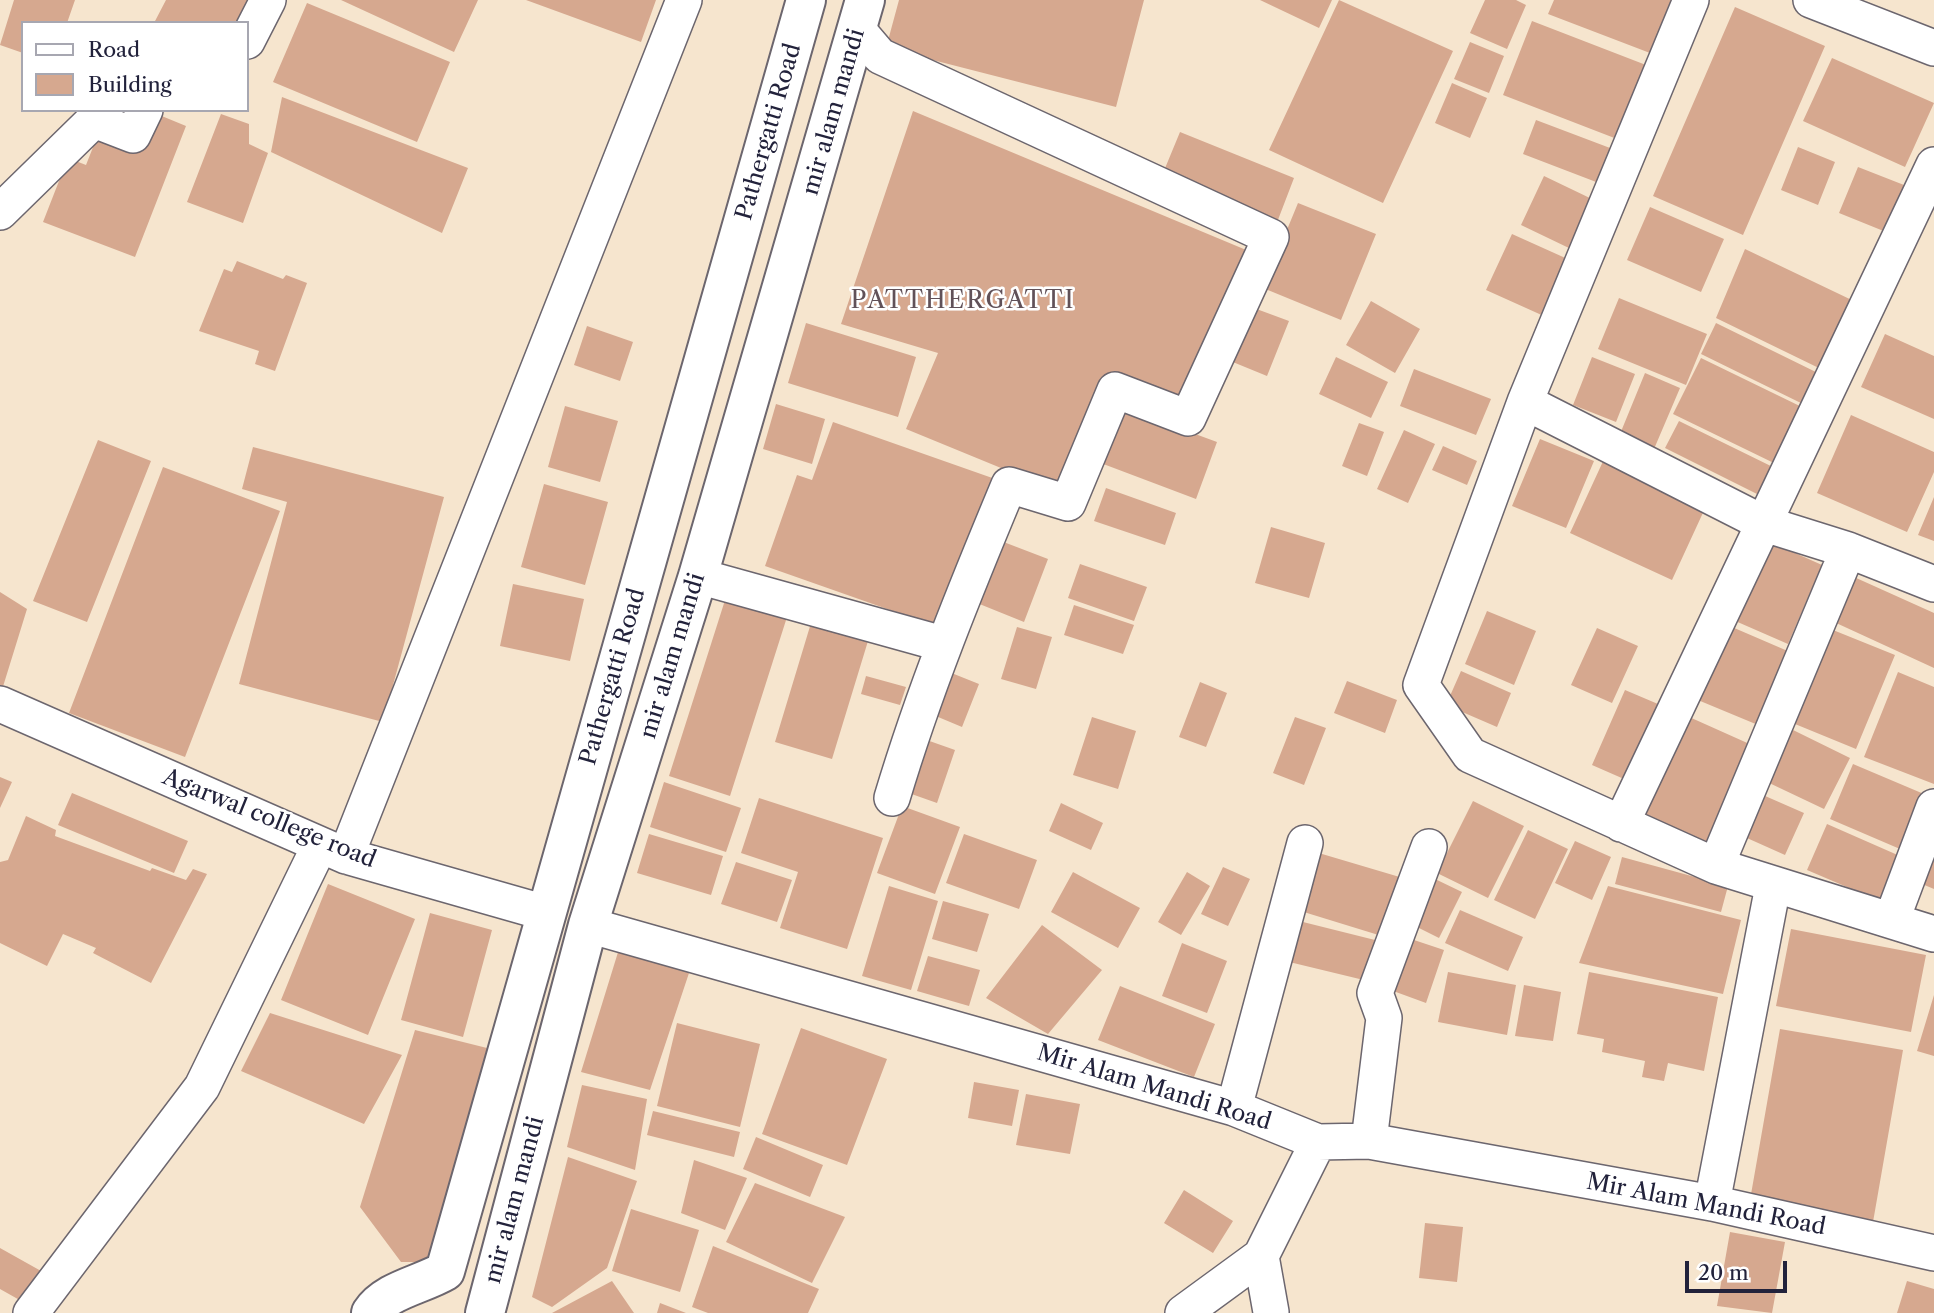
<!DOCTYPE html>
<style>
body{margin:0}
#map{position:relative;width:1934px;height:1313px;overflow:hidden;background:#f6e5ce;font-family:"Libre Caslon Text",serif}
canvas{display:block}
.legend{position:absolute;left:21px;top:21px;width:228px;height:91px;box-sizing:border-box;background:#fff;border:2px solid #a7a7b1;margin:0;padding:9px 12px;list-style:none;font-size:21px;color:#22223b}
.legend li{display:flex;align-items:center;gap:14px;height:35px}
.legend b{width:35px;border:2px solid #a7a7b1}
.scale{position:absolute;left:1685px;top:1261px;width:102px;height:32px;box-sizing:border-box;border:4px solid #22223b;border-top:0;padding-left:9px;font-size:21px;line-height:24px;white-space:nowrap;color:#22223b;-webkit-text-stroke:5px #fff;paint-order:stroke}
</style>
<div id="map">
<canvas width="1934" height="1313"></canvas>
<ul class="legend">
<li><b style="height:9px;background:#fff"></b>Road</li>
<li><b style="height:19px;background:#d6a88f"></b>Building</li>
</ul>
<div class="scale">20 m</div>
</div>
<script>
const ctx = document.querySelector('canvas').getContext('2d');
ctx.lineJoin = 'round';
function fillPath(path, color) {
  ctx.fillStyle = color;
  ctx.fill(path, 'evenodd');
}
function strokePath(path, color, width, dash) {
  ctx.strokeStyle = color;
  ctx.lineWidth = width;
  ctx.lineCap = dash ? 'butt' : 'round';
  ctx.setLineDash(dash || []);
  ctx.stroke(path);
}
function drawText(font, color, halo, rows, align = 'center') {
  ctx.font = font + ' "Libre Caslon Text",serif';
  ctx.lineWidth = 5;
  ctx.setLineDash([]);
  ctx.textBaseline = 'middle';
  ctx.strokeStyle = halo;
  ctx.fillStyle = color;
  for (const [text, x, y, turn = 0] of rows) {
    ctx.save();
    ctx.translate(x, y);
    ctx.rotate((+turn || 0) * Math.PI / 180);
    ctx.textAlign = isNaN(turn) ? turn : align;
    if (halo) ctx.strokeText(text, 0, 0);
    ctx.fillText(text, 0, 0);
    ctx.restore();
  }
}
const building = new Path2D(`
 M14,0H75L67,23H23V53L0,45Z
 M166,0H250L238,23H154Z
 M341,0H478L454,52Z
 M526,0H656L641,42Z
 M899,0H1144L1116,107L886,48Z
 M1260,0H1332L1319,28Z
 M1339,0L1453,51L1383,203L1269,150Z
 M1485,0H1516L1526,5L1507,49L1470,33Z
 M1554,0H1671L1650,53L1548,14Z
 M307,3L450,62L417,142L273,82Z
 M1735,7L1825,46L1743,235L1653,196Z
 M1532,21L1646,65L1617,139L1503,95Z
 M1470,42L1504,56L1489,93L1454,79Z
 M1832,58L1934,103L1905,167L1803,121Z
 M1452,83L1487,98L1470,138L1435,123Z
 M282,97L468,168L442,233L271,152Z
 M913,111L1251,252L1186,408L1106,374L1057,491L906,429L938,353L841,324Z
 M152,112L186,126L135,257L43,222L68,158L86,165L101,127Z
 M221,114L249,124V144L268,153L243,223L187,202Z
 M1536,120L1618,151L1604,185L1523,154Z
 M1180,132L1294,178L1276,225L1161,178Z
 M1798,147L1835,162L1818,205L1781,190Z
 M1858,167L1904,185L1886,232L1839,213Z
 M1544,176L1594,200L1571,249L1521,225Z
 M1298,203L1376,234L1341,320L1263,288Z
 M1650,207L1724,239L1701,292L1627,260Z
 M1512,234L1572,261L1546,317L1486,290Z
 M1745,249L1858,303L1825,371L1716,318Z
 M237,261L283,279L286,275L307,283L275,371L255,364L259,351L199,331L224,269L232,272Z
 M1619,298L1707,334L1686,385L1598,349Z
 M1371,301L1420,329L1395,373L1346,345Z
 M1243,304L1289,321L1267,376L1223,358Z
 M806,323L916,357L898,417L788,383Z
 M1716,323L1824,376L1809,407L1701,354Z
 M587,326L633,342L620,381L574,365Z
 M1885,334L1934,356V419L1861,387Z
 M1336,357L1388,382L1371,418L1319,394Z
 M1592,357L1635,374L1616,422L1573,405Z
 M1701,358L1808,410L1780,466L1673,414Z
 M1414,369L1491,399L1476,435L1400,406Z
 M1645,373L1680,388L1654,449L1620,434Z
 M776,404L825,419L812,464L763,449Z
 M565,406L618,421L600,482L548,467Z
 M1119,406L1217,442L1196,499L1098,462Z
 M1851,415L1934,452V472L1907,532L1817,493Z
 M1679,421L1781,471L1767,499L1665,448Z
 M833,422L998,480L944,629L765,566L797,475L812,480Z
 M1359,423L1384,432L1367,476L1342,466Z
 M1404,430L1435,444L1408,503L1377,489Z
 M1540,439L1594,461L1566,528L1512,506Z
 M98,440L151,461L87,622L33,601Z
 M1443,446L1477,461L1467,485L1432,470Z
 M253,447L444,497L383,722L239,684L287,502L242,489Z
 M1605,457L1707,504L1672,580L1570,533Z
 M163,467L280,511L185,757L69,713Z
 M544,484L608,502L585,585L521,567Z
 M1106,488L1176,513L1165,545L1094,521Z
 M1934,497V541L1918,535Z
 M1271,527L1325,543L1309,598L1255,583Z
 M1001,541L1048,559L1024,622L977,603Z
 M1768,541L1822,565L1788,644L1733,620Z
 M1080,564L1147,587L1134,621L1068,598Z
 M1854,577L1934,613V668L1834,622Z
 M513,584L584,599L570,661L500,646Z
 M0,592L27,609L1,693H0Z
 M726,597L787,617L730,796L669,776Z
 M1074,605L1134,625L1123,654L1064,635Z
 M1487,611L1536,631L1514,685L1465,664Z
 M811,623L868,641L832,759L775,742Z
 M1725,624L1790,652L1758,725L1693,698Z
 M1017,627L1052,637L1036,689L1001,679Z
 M1597,628L1638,646L1612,703L1571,685Z
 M1833,630L1895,655L1856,749L1795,724Z
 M1461,671L1511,693L1497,727L1446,705Z
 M949,672L979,684L962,727L931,714Z
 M1898,672L1934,687V784L1864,757Z
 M866,676L906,687L900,705L861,694Z
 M1347,681L1397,700L1385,733L1334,713Z
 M1200,682L1227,693L1206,747L1179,737Z
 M1625,690L1658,704L1624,779L1592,765Z
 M1687,716L1754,746L1707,851L1640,822Z
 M1092,717L1136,731L1118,789L1073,775Z
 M1295,717L1326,728L1304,785L1273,773Z
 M1791,729L1850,758L1824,809L1765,781Z
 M921,738L955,750L937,803L903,791Z
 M1853,764L1931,797L1907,852L1830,819Z
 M0,777L12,782L0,808Z
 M664,782L741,808L726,852L650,827Z
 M1756,792L1804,813L1785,855L1738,834Z
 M72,793L188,841L174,873L58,825Z
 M759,798L883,838L847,949L780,928L798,872L741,853Z
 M1473,801L1524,826L1488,898L1437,873Z
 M1061,803L1103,823L1091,850L1049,831Z
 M902,806L960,827L935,894L877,873Z
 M26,816L56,830L55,836L150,871L152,868L186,880L193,869L207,874L151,983L93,953L96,948L63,934L47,966L0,943V862L8,860Z
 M1934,817V889L1910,879Z
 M1827,824L1909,860L1889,905L1807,870Z
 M1528,830L1568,849L1535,919L1494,900Z
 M649,834L723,856L711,895L637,873Z
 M964,834L1037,860L1019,909L946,883Z
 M1575,841L1611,857L1592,900L1555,883Z
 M1312,851L1403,878L1385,937L1294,909Z
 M1622,857L1728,886L1721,912L1615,884Z
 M736,862L792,880L777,922L721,904Z
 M1223,867L1250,879L1228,926L1201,914Z
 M1073,872L1140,908L1118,948L1051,912Z
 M1187,872L1210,886L1181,935L1158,922Z
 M1435,879L1462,892L1439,938L1413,925Z
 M328,884L415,919L368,1035L281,1000Z
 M889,886L938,901L911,990L862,976Z
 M1608,886L1741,920L1723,994L1579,963Z
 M943,901L989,914L977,952L932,939Z
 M1460,910L1523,937L1508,971L1445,943Z
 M430,913L492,930L463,1037L401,1020Z
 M1291,919L1383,942L1372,982L1281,960Z
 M1042,925L1102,970L1048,1034L986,998Z
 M1791,929L1926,955L1911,1032L1776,1006Z
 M1402,936L1444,950L1426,1003L1385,988Z
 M1182,943L1227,961L1207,1013L1162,996Z
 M619,949L691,967L650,1090L581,1072Z
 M928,956L980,970L969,1006L917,991Z
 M1448,972L1516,985L1507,1035L1438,1022Z
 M1589,972L1718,997L1704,1071L1668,1063L1664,1081L1642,1077L1645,1061L1602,1052L1604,1039L1577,1034Z
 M1524,985L1561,992L1553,1041L1515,1036Z
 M1120,986L1215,1024L1194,1077L1098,1040Z
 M1934,995V1056L1917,1051Z
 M270,1013L402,1055L364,1124L241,1071Z
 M677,1023L760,1044L740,1127L657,1106Z
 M801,1028L887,1059L847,1165L762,1134Z
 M1780,1029L1903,1050L1873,1222L1750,1200Z
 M415,1030L487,1048L428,1262H401L360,1207Z
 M974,1082L1019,1090L1012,1126L968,1118Z
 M582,1085L647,1099L635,1170L567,1147Z
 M1026,1094L1080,1104L1070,1154L1016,1145Z
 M653,1111L740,1132L734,1157L647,1135Z
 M756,1137L823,1165L810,1197L743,1169Z
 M568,1157L637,1181L607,1268L552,1307L532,1297Z
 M694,1160L747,1178L725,1230L681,1213Z
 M755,1183L845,1217L812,1283L726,1242Z
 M1184,1190L1233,1221L1213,1253L1164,1223Z
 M631,1209L699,1230L680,1292L612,1271Z
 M1425,1223L1463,1227L1457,1282L1419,1278Z
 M1730,1232L1785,1242L1772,1313L1717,1306Z
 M713,1246L819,1289L808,1313H708L692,1307Z
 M0,1248L50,1276L32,1307L0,1289Z
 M612,1281L634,1313H552Z
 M1907,1281L1934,1289V1313H1897Z
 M660,1303L686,1313H657Z`);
const minor = new Path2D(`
 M1691,0L1525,402L1421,685L1470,755L1716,866L1934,934
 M1811,0L1934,48
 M857,29L880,56L1271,237L1188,418L1115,390L1068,503L1009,485C966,588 924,691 892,798
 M247,41L268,0
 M0,212L94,120L133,135L145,110
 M1525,402L1765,524L1848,550L1934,584
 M698,576L943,644
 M0,704L346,856L546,913
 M1621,824L1934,165
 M346,856L684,0
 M1716,866L1848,550
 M1892,919L1934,807
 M588,925L1234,1108L1318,1142L1369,1141L1712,1203L1934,1253
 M1234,1108L1305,843
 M1369,1141L1384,1018L1375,993L1429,847
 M1712,1203L1773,886
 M1261,1256L1271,1312
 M31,1313L202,1087L320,845
 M1183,1313L1261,1256L1318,1142`);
const trunk = new Path2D(`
 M371,1313C386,1290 421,1285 445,1271L806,0
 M485,1313L588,925L698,576L865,0`);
const streetNames = [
 ["mir alam mandi",834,112,-74],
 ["Pathergatti Road",769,132,-74],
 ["mir alam mandi",673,656,-73],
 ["Pathergatti Road",613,677,-74],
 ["Agarwal college road",269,819,22],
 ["Mir Alam Mandi Road",1154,1088,17],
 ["mir alam mandi",515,1200,-75],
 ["Mir Alam Mandi Road",1706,1205,11]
];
const neighbourhoodNames = [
 ["PATTHERGATTI",963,301]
];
fillPath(building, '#d6a88f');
strokePath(minor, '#6c666e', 38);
strokePath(trunk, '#6c666e', 42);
strokePath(minor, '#fff', 35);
strokePath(trunk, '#fff', 38);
drawText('23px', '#22223b', '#fff', streetNames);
ctx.letterSpacing = '2px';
drawText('24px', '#615158', '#fff', neighbourhoodNames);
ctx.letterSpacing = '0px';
</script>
